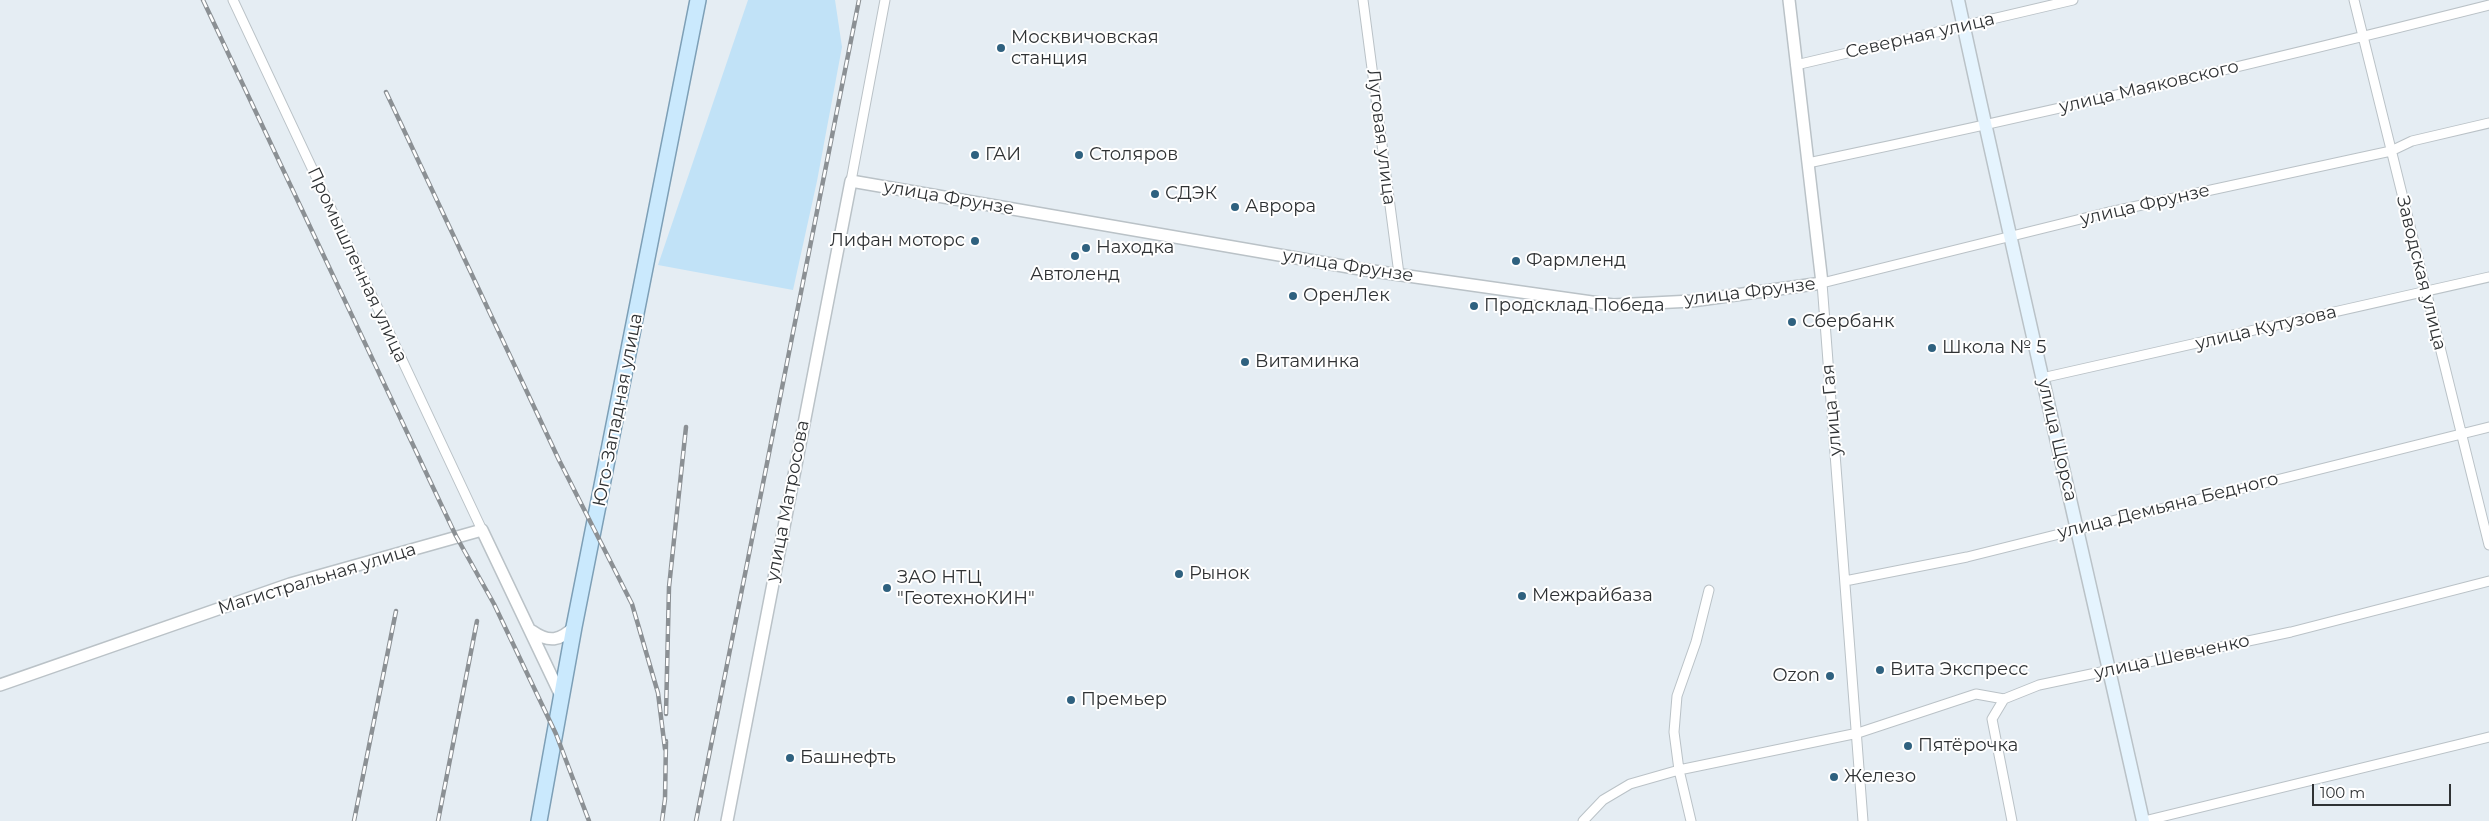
<!DOCTYPE html>
<meta charset="utf-8">
<style>
body{margin:0}
#map{position:relative;width:2489px;height:821px;overflow:hidden;background:#e5edf3;font-family:Montserrat,sans-serif}
canvas{display:block}
.scale{position:absolute;left:2312px;top:784px;width:139px;height:22px;box-sizing:border-box;border:2px solid #2f3234;border-top:0;padding-left:6px;font-size:15px;line-height:18px;white-space:nowrap;color:#2f3234;-webkit-text-stroke:4px #fff;paint-order:stroke}
</style>
<div id="map">
<canvas width="2489" height="821"></canvas>
<div class="scale">100 m</div>
</div>
<script>
const ctx = document.querySelector('canvas').getContext('2d');
ctx.lineJoin = 'round';
function fillPath(path, color) {
  ctx.fillStyle = color;
  ctx.fill(path, 'evenodd');
}
function strokePath(path, color, width, dash) {
  ctx.strokeStyle = color;
  ctx.lineWidth = width;
  ctx.lineCap = dash ? 'butt' : 'round';
  ctx.setLineDash(dash || []);
  ctx.stroke(path);
}
function drawText(font, color, halo, rows, align = 'center') {
  ctx.font = font + ' Montserrat,sans-serif';
  ctx.lineWidth = 4;
  ctx.setLineDash([]);
  ctx.textBaseline = 'middle';
  ctx.strokeStyle = halo;
  ctx.fillStyle = color;
  for (const [text, x, y, turn = 0] of rows) {
    ctx.save();
    ctx.translate(x, y);
    ctx.rotate((+turn || 0) * Math.PI / 180);
    ctx.textAlign = isNaN(turn) ? turn : align;
    if (halo) ctx.strokeText(text, 0, 0);
    ctx.fillText(text, 0, 0);
    ctx.restore();
  }
}
const green = new Path2D(`
 M748,0H835L842,47L817,181L793,290L658,265Z`);
const minor = new Path2D(`
 M233,0L482,530
 M1363,0L1399,274
 M2354,0L2489,545
 M1796,65L2073,0
 M1808,163C2036,115 2263,62 2489,5
 M851,181L885,0
 M2042,378L2489,277
 M1845,581L1967,557L2489,427
 M2004,699L1992,719L2012,821
 M1583,821L1603,800L1630,784L1679,770L1858,733L1976,694L2004,699L2039,685L2291,632L2489,581
 M1691,821L1679,770L1674,732L1677,696L1696,642L1709,590
 M1863,821L1822,283L2105,213L2391,151L2412,141L2489,123
 M2144,821L2489,737`);
const tertiary = new Path2D(`
 M532,631C549,643 560,641 574,627
 M0,685L290,584L482,530L561,696
 M727,821L851,181L1366,270L1613,305L1692,301L1822,283L1789,0`);
const secondary = new Path2D(`
 M1958,0C2017,274 2082,547 2143,821`);
const primary = new Path2D(`
 M539,821L574,627L698,0`);
const rail = new Path2D(`
 M203,0L456,536L494,604L556,734L589,821
 M386,92L559,460L632,604L658,693L665,749
 M666,714L669,587L686,427
 M354,821L396,611
 M438,821L477,621
 M662,821L665,799L666,741
 M696,821L859,0`);
const markers = [
 [1001,48,5,"#2f617f"],
 [975,155,5,"#2f617f"],
 [1079,155,5,"#2f617f"],
 [1155,194,5,"#2f617f"],
 [1235,207,5,"#2f617f"],
 [975,241,5,"#2f617f"],
 [1086,248,5,"#2f617f"],
 [1075,256,5,"#2f617f"],
 [1516,261,5,"#2f617f"],
 [1293,296,5,"#2f617f"],
 [1474,306,5,"#2f617f"],
 [1792,322,5,"#2f617f"],
 [1932,348,5,"#2f617f"],
 [1245,362,5,"#2f617f"],
 [1179,574,5,"#2f617f"],
 [887,588,5,"#2f617f"],
 [1522,596,5,"#2f617f"],
 [1880,670,5,"#2f617f"],
 [1830,676,5,"#2f617f"],
 [1071,700,5,"#2f617f"],
 [1908,746,5,"#2f617f"],
 [790,758,5,"#2f617f"],
 [1834,777,5,"#2f617f"]
];
const streetNames = [
 ["Северная улица",1920,36,-13],
 ["улица Маяковского",2149,87,-13],
 ["Луговая улица",1381,137,83],
 ["улица Фрунзе",949,198,10],
 ["улица Фрунзе",2145,205,-13],
 ["Промышленная улица",357,265,65],
 ["улица Фрунзе",1348,266,9],
 ["Заводская улица",2421,273,76],
 ["улица Фрунзе",1750,292,-7],
 ["улица Кутузова",2266,328,-13],
 ["Юго-Западная улица",618,410,-79],
 ["улица Гая",1832,410,-95],
 ["улица Щорса",2057,440,77],
 ["улица Матросова",788,501,-79],
 ["улица Демьяна Бедного",2168,506,-14],
 ["Магистральная улица",317,579,-17],
 ["улица Шевченко",2172,657,-12]
];
const poiNames = [
 ["Москвичовская",1011,38],
 ["станция",1011,59],
 ["ГАИ",985,155],
 ["Столяров",1089,155],
 ["СДЭК",1165,194],
 ["Аврора",1245,207],
 ["Лифан моторс",965,241,"right"],
 ["Находка",1096,248],
 ["Фармленд",1526,261],
 ["Автоленд",1075,275,"center"],
 ["ОренЛек",1303,296],
 ["Продсклад Победа",1484,306],
 ["Сбербанк",1802,322],
 ["Школа № 5",1942,348],
 ["Витаминка",1255,362],
 ["Рынок",1189,574],
 ["ЗАО НТЦ",897,578],
 ["\"ГеотехноКИН\"",897,599],
 ["Межрайбаза",1532,596],
 ["Вита Экспресс",1890,670],
 ["Ozon",1820,676,"right"],
 ["Премьер",1081,700],
 ["Пятёрочка",1918,746],
 ["Башнефть",800,758],
 ["Железо",1844,777]
];
fillPath(green, '#c1e2f7');
strokePath(minor, '#bac2c7', 11);
strokePath(tertiary, '#bac2c7', 14);
strokePath(secondary, '#bac2c7', 15);
strokePath(primary, '#7d9fb6', 18);
strokePath(minor, '#fff', 9);
strokePath(tertiary, '#fff', 11);
strokePath(secondary, '#e5f4fe', 12);
strokePath(primary, '#cae9fd', 15);
strokePath(rail, '#8b9094', 4.5);
strokePath(rail, '#fff', 2.5, [8]);
for (const [x, y, r, color] of markers) {
  const dot = new Path2D();
  dot.arc(x, y, r, 0, 2 * Math.PI);
  ctx.fillStyle = color;
  ctx.fill(dot);
  strokePath(dot, '#fff', 2);
}
drawText('18px', '#2f3234', '#fff', streetNames);
drawText('18px', '#2f3234', '#fff', poiNames, 'left');
</script>
